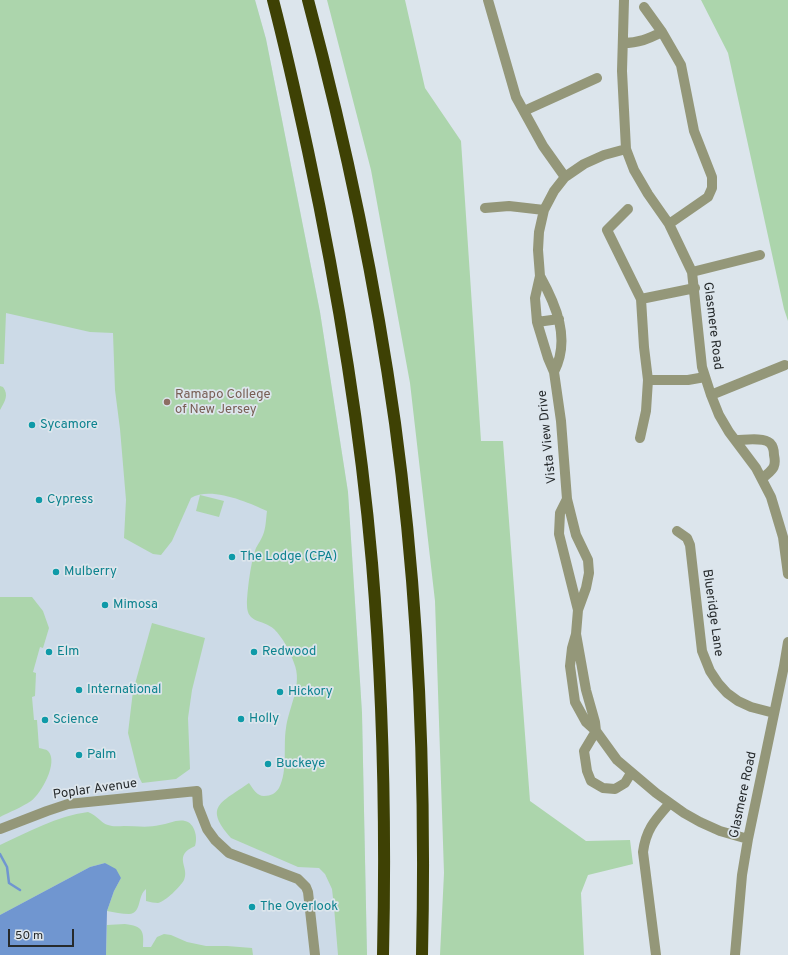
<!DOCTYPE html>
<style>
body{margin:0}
#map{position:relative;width:788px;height:955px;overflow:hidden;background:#dce5ec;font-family:Overpass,sans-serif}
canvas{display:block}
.scale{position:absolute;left:8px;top:929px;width:66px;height:18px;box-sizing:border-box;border:2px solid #262a2c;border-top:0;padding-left:5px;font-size:12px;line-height:14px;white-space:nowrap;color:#262a2c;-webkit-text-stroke:3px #dce5ec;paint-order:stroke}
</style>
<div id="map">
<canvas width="788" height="955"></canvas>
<div class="scale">50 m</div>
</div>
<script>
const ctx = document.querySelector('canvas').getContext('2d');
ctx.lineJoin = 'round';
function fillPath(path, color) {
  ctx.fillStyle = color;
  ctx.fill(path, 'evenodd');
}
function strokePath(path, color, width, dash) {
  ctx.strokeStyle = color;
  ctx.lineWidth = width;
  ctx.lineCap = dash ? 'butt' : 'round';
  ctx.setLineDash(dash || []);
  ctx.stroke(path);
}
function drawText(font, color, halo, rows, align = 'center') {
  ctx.font = font + ' Overpass,sans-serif';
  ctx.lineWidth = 3.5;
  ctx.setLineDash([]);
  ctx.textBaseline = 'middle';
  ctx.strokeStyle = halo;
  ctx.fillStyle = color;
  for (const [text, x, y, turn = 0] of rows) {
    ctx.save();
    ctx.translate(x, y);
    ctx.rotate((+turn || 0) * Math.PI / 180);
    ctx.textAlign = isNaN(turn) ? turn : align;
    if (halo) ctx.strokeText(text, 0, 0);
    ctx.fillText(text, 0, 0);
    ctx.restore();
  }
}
const built = new Path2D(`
 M0,0H255L266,39L320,312L348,492L362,713L367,955H0Z`);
const green = new Path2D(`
 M0,0H255L266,39L320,312L348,492L362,713L367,955H338L334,907L332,889L325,874L319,868L298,867L231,838C203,806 221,803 249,783C253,789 257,796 264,796C271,796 276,793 279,788C288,771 283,746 286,728C289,706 303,684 294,663C290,651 283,638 274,629C263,619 247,624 247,605C247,592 251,560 256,548C258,544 261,540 263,535C266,528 266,518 267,511C248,502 210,486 191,498L172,541L161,555L153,554L124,538L126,500L120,429L115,390L113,333L90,332L6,313L4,364H0Z
 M327,0H405L425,88L461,141L481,441H503L530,801L586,841L630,840L633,864L588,875L581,893L584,955H440L444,873L435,601L410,383L371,170Z
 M701,0H788V321L784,309L728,53Z
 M0,386L3,387C9,395 5,401 0,410Z
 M200,495L224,501L219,517L196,511Z
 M0,597H32L43,611L49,628L43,648L40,647L33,672L36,673L35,696L32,697L34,720H37L39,748C42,749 46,749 48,751C59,762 41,794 31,801C22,807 10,812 0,817Z
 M152,623L205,638L192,690L188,718L190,769L176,779L142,783L139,777L128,733L133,691Z
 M88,812C97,815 102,824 108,825C113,827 119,826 124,826C136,826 148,828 160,825C168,824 177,819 185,821C195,823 198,838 195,846C172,856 190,867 184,880C180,887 166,901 158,903C155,903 150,902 146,901V889C137,896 142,913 129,914C122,914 114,912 107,911L114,891L121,878L105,863L90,867L0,915V845C28,832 57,816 88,812Z
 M125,924C143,926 144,931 143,947H151L157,937L164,934L171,935L187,942L206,946H227L252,948L253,955H106L107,925Z`);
const water = new Path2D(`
 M105,863L116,869L121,878L114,891L107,911L106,955H0V915L90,867Z`);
const stream = new Path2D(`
 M0,854L7,867L9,883L20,890`);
const street = new Path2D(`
 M488,0L516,97L543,146L565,177
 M624,0L622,71L626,149L634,170L648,194L669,224L692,272L702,367L711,395L719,415L729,432L756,468L771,497L783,537L788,574
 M644,7L662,32L681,65L694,131L712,177V188L708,197L669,224
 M623,43C639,43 648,39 662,32
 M524,111L597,78
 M485,208L509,206L544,210
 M628,209L607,230L641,299L644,347L648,380L646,411L640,438
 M692,272L760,255
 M540,276C556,305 571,339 554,372
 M641,299L695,288
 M537,322L559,319
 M648,380H688L705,377
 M711,395L785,365
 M736,440C745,440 763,437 770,443C773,446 774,451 774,455C777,469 771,470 762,479
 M567,499L560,513L559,534L578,610L576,634L586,690L595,722L596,731
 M677,531L687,538L690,545L702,651L710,671L718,683L727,693L738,701L751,707L774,713
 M578,610L586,588L589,573L588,560L576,535L567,499L561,421L554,372L548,358L537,322L535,298L540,276L538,250L539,232L544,210L554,191L565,177L584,164L604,155L626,149
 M576,634L572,648L570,666L575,702L586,722L596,731L617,760L656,793L684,813L700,822L720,831L748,839
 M596,731L584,751L587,771L591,781L603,788L615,789L625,783L631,773
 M0,829L47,811L68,804L197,791L198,806L207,829L215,840L229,853L298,879L306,887L308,892L315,955
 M656,955L643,852C646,829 655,820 670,803
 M735,955L742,875L748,839L784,666L788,642`);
const highway = new Path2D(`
 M273,0C286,50 297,100 308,151C337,287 360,424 372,563C383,693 386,824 383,955
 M308,0C345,139 375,280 395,423C419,599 426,777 422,955`);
const markers = [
 [167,402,4,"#8d6e63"],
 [32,425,4,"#0f9aa8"],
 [39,500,4,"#0f9aa8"],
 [232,557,4,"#0f9aa8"],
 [56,572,4,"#0f9aa8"],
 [105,605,4,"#0f9aa8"],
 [49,652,4,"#0f9aa8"],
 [254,652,4,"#0f9aa8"],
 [79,690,4,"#0f9aa8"],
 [280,692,4,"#0f9aa8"],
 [241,719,4,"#0f9aa8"],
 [45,720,4,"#0f9aa8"],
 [79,755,4,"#0f9aa8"],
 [268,764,4,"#0f9aa8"],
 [252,907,4,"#0f9aa8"]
];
const streetNames = [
 ["Glasmere Road",712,326,83],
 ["Vista View Drive",548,437,-96],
 ["Blueridge Lane",712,613,82],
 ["Poplar Avenue",95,790,-8],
 ["Glasmere Road",744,795,-78]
];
const educationNames = [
 ["Ramapo College",175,395],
 ["of New Jersey",175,410]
];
const cultureNames = [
 ["Sycamore",40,425],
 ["Cypress",47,500],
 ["The Lodge (CPA)",240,557],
 ["Mulberry",64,572],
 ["Mimosa",113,605],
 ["Elm",57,652],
 ["Redwood",262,652],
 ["International",87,690],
 ["Hickory",288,692],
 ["Holly",249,719],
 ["Science",53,720],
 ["Palm",87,755],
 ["Buckeye",276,764],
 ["The Overlook",260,907]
];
fillPath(built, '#ccdae7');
fillPath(green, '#acd5ac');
fillPath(water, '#7096d0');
strokePath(stream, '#7096d0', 2.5);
strokePath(street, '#949779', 10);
strokePath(highway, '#3e4104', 12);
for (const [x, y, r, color] of markers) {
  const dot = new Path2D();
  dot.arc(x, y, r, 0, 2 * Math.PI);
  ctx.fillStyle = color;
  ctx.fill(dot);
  strokePath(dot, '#dce5ec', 1.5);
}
drawText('13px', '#262a2c', '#dce5ec', streetNames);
drawText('13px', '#785e54', '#dce5ec', educationNames, 'left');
drawText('13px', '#0d838f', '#dce5ec', cultureNames, 'left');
</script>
